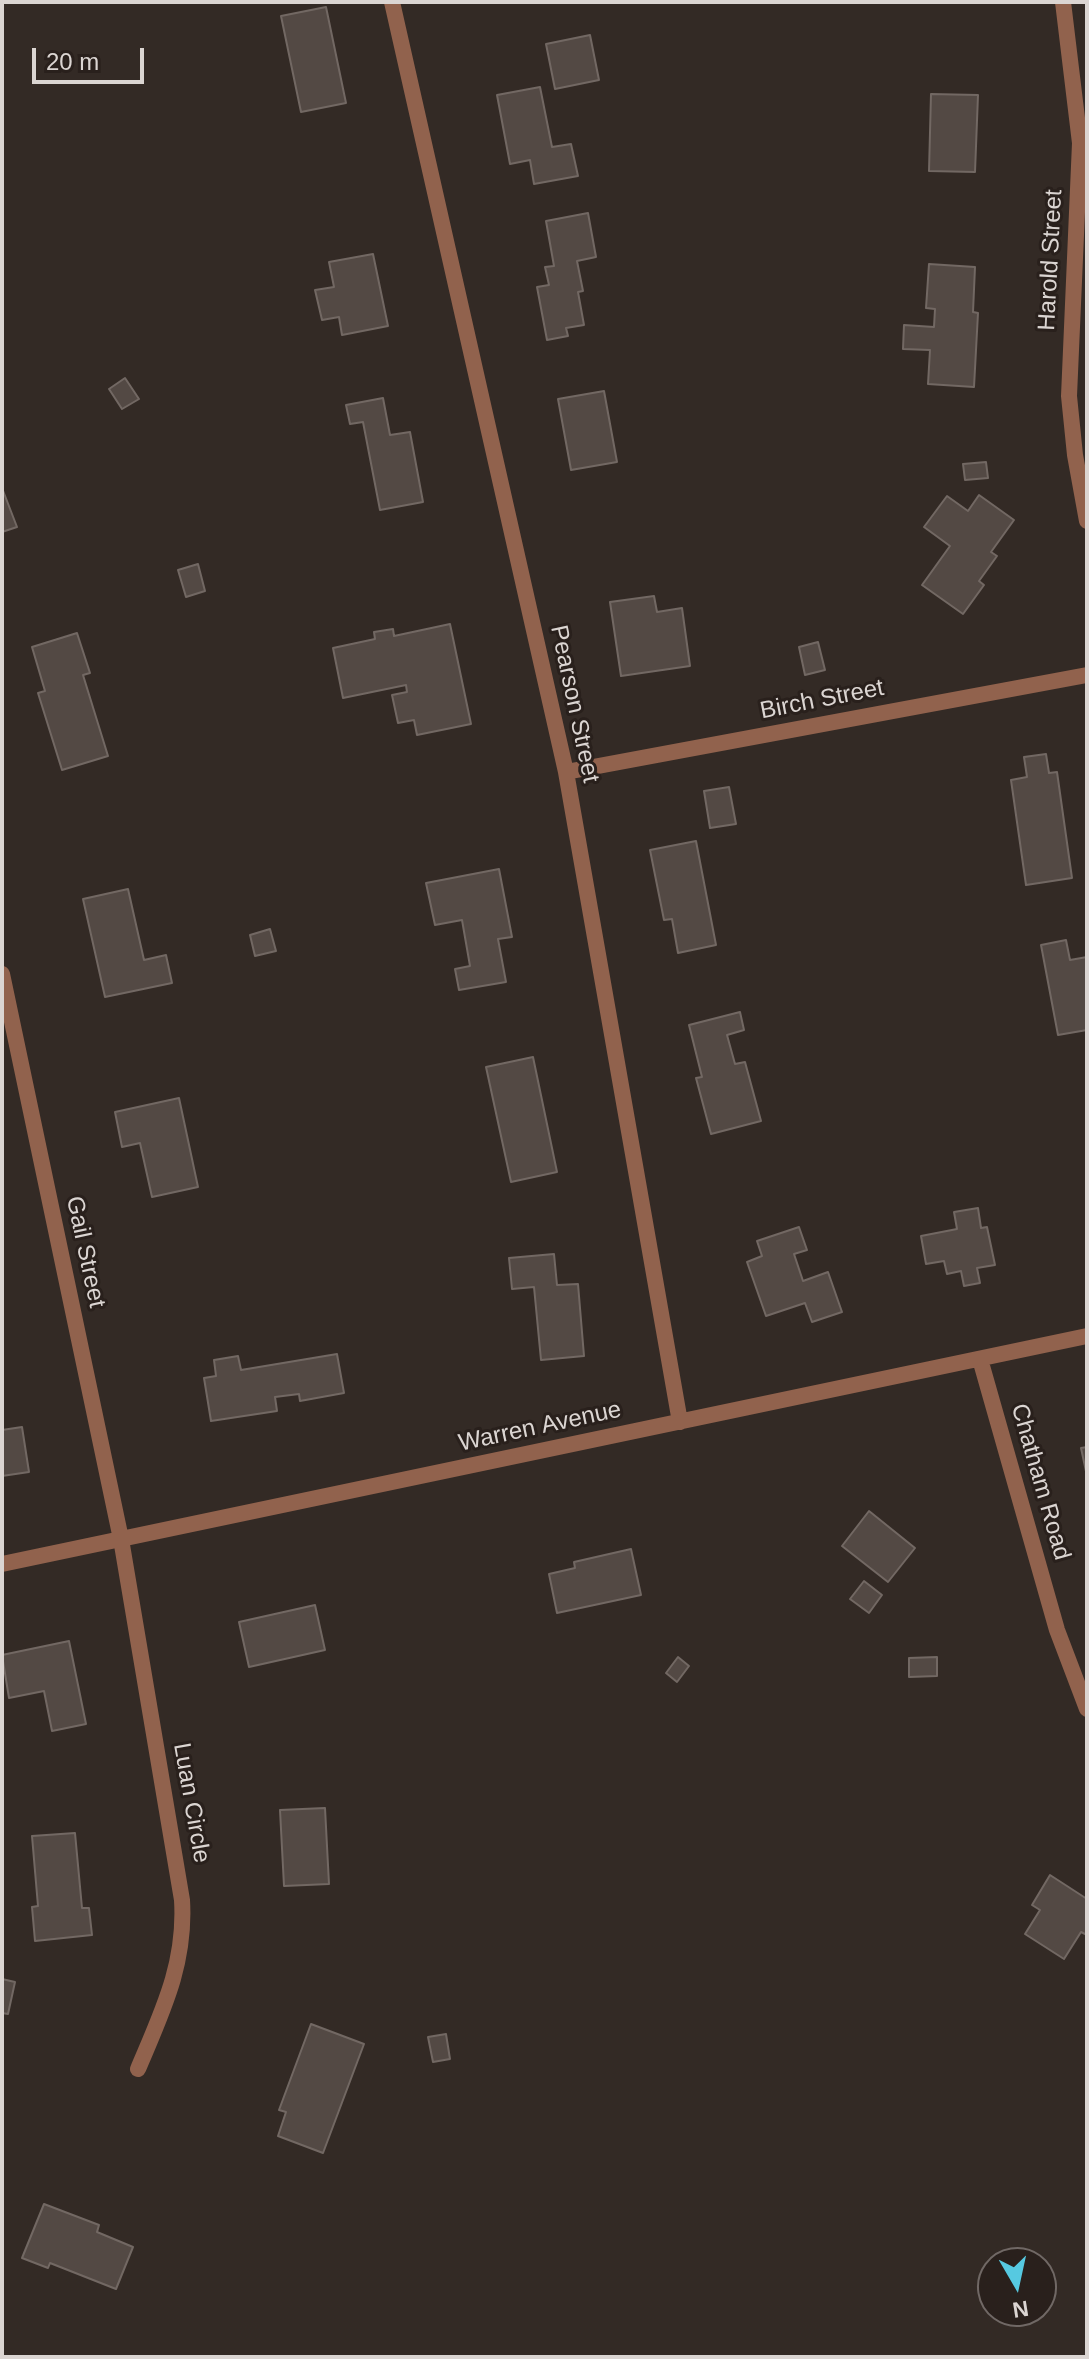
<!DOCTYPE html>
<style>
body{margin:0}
#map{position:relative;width:1089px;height:2359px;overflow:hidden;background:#332a25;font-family:Helvetica,sans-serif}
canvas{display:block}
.frame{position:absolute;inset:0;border:4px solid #dbd5d2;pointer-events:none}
.north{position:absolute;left:977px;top:2247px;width:80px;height:80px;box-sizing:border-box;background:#29201c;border:2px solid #706865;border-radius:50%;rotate:171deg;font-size:22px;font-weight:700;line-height:32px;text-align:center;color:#dbd5d2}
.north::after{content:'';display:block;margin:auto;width:28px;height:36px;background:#56c9e1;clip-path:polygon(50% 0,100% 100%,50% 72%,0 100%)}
.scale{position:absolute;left:32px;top:48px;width:112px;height:36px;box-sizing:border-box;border:4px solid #dbd5d2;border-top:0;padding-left:10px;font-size:24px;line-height:28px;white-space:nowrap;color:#dbd5d2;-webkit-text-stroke:6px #29201c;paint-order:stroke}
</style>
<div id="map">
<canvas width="1089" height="2359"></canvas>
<div class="frame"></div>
<div class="north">N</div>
<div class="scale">20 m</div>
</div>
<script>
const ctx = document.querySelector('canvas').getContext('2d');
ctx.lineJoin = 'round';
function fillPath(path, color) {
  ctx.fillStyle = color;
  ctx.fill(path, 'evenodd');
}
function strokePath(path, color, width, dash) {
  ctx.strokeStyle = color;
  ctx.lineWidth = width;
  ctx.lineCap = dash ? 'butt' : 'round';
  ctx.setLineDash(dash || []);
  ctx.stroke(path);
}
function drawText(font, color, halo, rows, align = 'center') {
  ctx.font = font + ' Helvetica,sans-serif';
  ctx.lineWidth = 6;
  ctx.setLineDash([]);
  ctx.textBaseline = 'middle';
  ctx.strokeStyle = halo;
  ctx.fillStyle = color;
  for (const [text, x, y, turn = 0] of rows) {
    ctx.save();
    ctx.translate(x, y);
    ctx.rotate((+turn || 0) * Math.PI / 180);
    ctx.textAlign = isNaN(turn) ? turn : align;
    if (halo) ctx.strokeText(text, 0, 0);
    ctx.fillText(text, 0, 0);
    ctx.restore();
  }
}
const building = new Path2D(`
 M326,7L346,103L301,112L281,16Z
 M590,35L599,80L555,89L546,44Z
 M540,87L552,147L571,144L578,176L534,184L530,160L510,164L497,95Z
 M931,94L978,95L975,172L929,171Z
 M588,213L596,257L577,261L583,291L578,292L584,325L566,328L568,336L547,340L537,287L549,285L545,267L554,266L546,221Z
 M373,254L388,326L342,335L339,317L322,320L315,290L334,287L329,262Z
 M929,264L975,267L973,312L978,313L974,387L928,384L930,350L903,349L904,325L934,327L935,309L926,308Z
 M125,378L139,399L122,409L109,389Z
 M604,391L617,462L571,470L558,399Z
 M383,398L390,435L410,432L423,502L380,510L363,422L350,424L346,405Z
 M986,462L988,478L965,480L963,464Z
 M2,488L17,527L2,532Z
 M979,495L1014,520L991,552L997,556L979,581L984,585L963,614L922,585L950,546L924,527L947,496L968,511Z
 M198,564L205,591L186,597L178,570Z
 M654,596L657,612L682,608L690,666L621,676L610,602Z
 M450,624L471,724L417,735L414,720L398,723L392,695L407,692L406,685L343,698L333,648L375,639L374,632L393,629L394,636Z
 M77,633L90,673L83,675L108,756L62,770L38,693L45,691L32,647Z
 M818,642L825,670L805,675L799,647Z
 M1046,754L1049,773L1057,772L1072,878L1026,885L1011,780L1027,777L1024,757Z
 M729,787L736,824L710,828L704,791Z
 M696,841L716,945L678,953L672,919L664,920L650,850Z
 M499,869L512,937L498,939L506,982L459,990L455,969L470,966L462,920L435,925L426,883Z
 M128,889L144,960L166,955L172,983L105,997L83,899Z
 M270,929L276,951L255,956L250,935Z
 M1066,940L1070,960L1087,957V1030L1058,1035L1041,945Z
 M740,1012L744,1030L727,1035L735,1064L745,1062L761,1121L711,1134L696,1078L702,1077L689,1025Z
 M533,1057L557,1172L511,1182L486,1067Z
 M179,1098L198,1187L152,1197L140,1143L122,1147L115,1112Z
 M978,1208L981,1228L987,1227L995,1265L977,1268L980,1283L964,1286L961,1271L947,1274L944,1261L926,1264L921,1236L957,1229L954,1212Z
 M799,1227L807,1250L794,1254L803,1281L828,1272L842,1312L812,1322L805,1303L766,1316L747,1262L762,1256L757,1241Z
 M554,1254L557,1285L578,1284L584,1356L541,1360L534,1287L512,1289L509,1258Z
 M337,1354L344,1393L300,1401L299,1394L275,1397L277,1411L211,1421L204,1378L216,1376L214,1360L238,1356L241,1370Z
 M22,1427L29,1472L2,1476V1430Z
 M1087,1447V1476L1081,1448Z
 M869,1511L915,1548L888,1582L842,1546Z
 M631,1549L641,1595L557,1613L549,1574L575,1568L574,1562Z
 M864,1581L882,1595L869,1613L850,1599Z
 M315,1605L325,1650L249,1667L239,1622Z
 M69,1641L86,1724L52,1731L44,1691L9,1698L2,1655Z
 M678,1657L689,1666L677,1682L666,1673Z
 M937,1657V1676L909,1677V1658Z
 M325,1808L329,1884L284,1886L280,1810Z
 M75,1833L82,1908H89L92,1935L35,1941L32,1907L38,1906L32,1836Z
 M1050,1875L1087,1899V1935L1081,1932L1064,1959L1025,1934L1040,1910L1032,1905Z
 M2,1979L15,1982L8,2014L2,2013Z
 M311,2024L364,2044L323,2153L278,2136L286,2112L279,2110Z
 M446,2034L450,2059L433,2062L428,2037Z
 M44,2204L99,2225L97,2232L133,2247L116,2289L50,2263L48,2268L22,2258Z`);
const street = new Path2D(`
 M392,2L566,772L680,1422
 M1063,2L1080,143L1069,396L1075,455L1087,521
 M566,772L1087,675
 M2,974L121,1539L182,1900C186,1964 162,2012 138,2069
 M980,1359L1057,1630L1087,1709
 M2,1564L1087,1336`);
const streetNames = [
 ["Harold Street",1051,260,-87],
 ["Birch Street",822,700,-11],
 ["Pearson Street",574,704,78],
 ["Gail Street",85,1252,78],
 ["Warren Avenue",540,1427,-12],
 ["Chatham Road",1040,1482,74],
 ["Luan Circle",191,1803,80]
];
fillPath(building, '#534944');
strokePath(building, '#726863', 2);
strokePath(street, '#91624d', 16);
drawText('24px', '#dbd5d2', '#29201c', streetNames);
</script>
